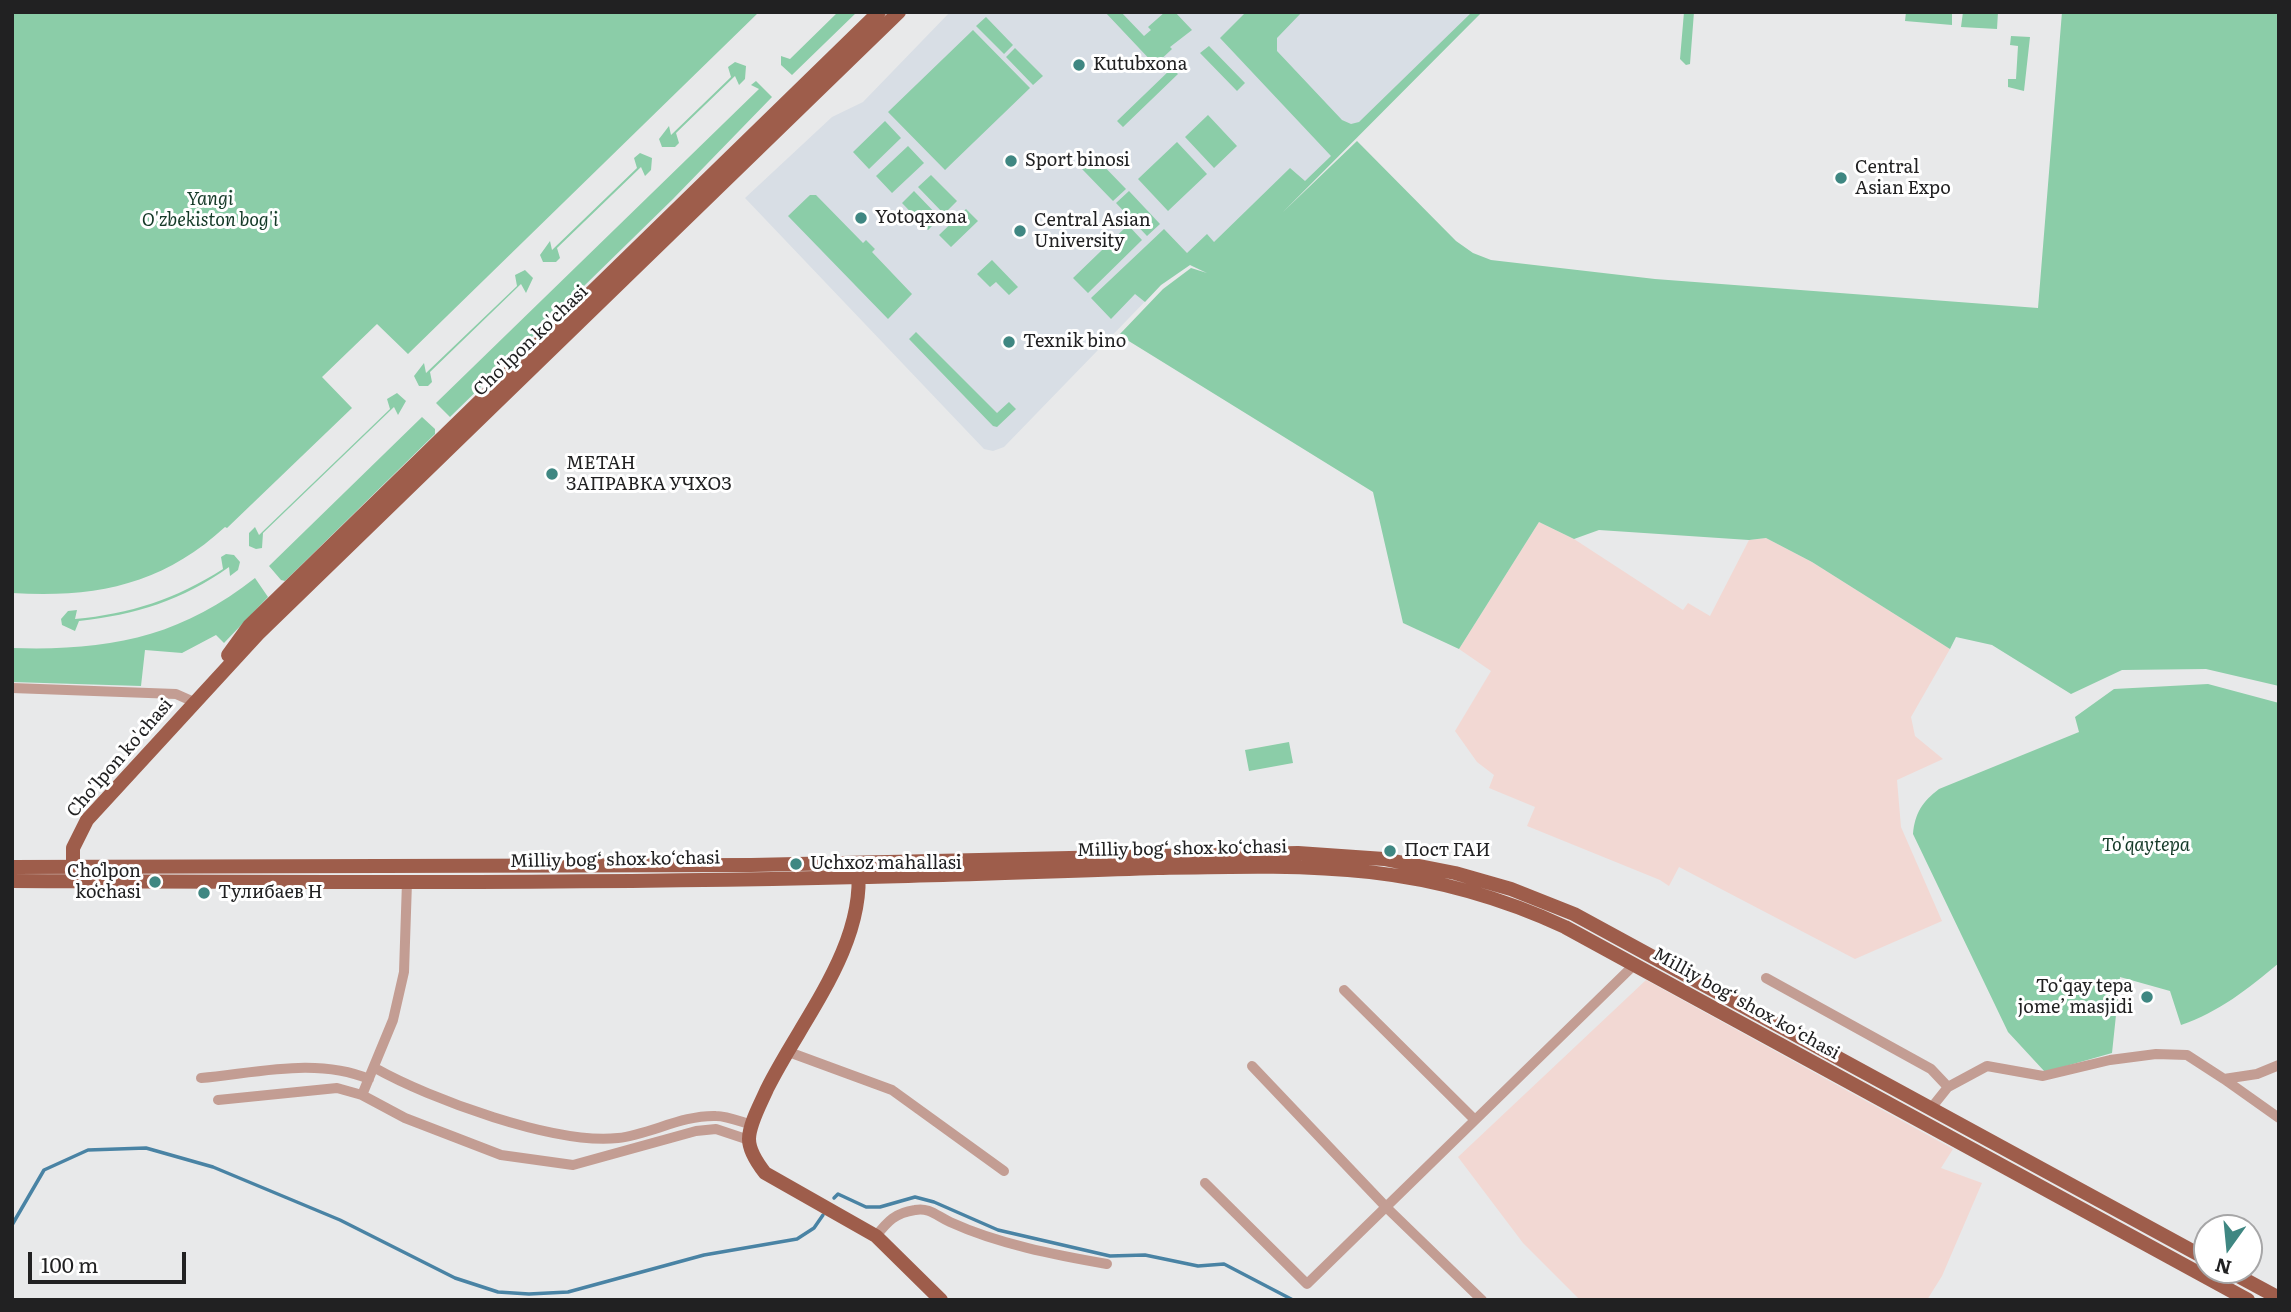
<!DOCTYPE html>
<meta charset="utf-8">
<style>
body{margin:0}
#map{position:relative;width:2291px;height:1312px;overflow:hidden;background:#e8e9ea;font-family:Literata,serif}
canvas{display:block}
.frame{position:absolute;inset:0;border:14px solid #212122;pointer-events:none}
.north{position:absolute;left:2193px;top:1214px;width:70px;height:70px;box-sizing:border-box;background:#fff;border:2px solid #a6a6a7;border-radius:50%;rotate:195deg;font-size:19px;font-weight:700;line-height:28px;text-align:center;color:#212122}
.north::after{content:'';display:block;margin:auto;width:24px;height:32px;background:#3f8782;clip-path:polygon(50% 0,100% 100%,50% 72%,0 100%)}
.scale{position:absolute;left:28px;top:1252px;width:158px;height:32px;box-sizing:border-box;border:4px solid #212122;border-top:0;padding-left:9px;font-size:21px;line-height:24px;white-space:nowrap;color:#212122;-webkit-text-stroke:5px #fff;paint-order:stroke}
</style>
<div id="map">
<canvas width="2291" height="1312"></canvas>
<div class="frame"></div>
<div class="north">N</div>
<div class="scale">100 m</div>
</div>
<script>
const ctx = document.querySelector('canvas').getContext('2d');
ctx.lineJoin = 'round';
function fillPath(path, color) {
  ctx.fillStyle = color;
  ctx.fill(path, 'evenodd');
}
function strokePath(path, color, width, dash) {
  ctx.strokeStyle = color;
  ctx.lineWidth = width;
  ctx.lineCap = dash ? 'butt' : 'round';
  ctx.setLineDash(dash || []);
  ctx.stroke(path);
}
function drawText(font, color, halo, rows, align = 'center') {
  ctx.font = font + ' Literata,serif';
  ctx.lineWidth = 6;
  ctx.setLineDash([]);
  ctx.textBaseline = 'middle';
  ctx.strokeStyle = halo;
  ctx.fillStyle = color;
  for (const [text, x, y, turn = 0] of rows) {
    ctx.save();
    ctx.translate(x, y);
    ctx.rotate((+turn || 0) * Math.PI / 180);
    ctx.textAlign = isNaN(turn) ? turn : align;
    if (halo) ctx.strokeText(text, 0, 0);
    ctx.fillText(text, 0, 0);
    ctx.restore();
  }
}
const industrial = new Path2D(`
 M1539,522L1574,539L1683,610L1688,603L1710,616L1749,540L1766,538L1812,562L1950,649L1911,717L1915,736L1943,759L1897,780L1901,827L1942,921L1855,959L1679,867L1669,886L1660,880L1527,826L1535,807L1489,788L1494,775L1477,762L1455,731L1491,671L1459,649Z
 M1646,980L1953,1149L1941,1168L1982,1183L1942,1276L1927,1300H1580L1523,1243L1458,1157Z`);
const built = new Path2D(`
 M950,12H1482L1216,278L1190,265L1161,285L1004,447L993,451L984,449L745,198L832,117L863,102Z`);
const green = new Path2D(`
 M12,12H759L408,354L377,324L322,377L352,408L227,528L225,527C162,585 96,598 12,593Z
 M838,12H857L792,75L781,65V56L790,59Z
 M1105,12H1121L1144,36L1151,30L1148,27L1165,12H1175L1192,30L1170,47L1172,49L1155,65Z
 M1246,12H1302L1277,38V51L1342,120L1351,124L1359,122L1472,12H1482L1283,212L1357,141L1456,241L1473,253L1491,260L1655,279L2038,308L2062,12H2279V686L2206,669L2122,670L2071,694L1992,645L1956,637L1950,649L1812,562L1766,538L1749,540L1599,530L1574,539L1539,522L1459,649L1403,623L1373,492L1119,335L1163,289L1191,268L1207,273L1190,265L1161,285L1145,302L1135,294L1111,319L1091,298L1164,229L1187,253L1207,234L1214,242L1290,168L1305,181L1331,156L1220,38Z
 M1684,12H1694L1690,64L1686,65L1680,59Z
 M1906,12H1952V25L1905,21Z
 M1963,12H1998L1997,29L1961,27Z
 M986,17L1013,45L1004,54L976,26Z
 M973,30L1030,88L945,170L888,112Z
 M2011,36L2030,37L2024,91L2008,87V79H2016L2018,46L2010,45Z
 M1209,46L1245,83L1237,91L1200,53Z
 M1015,48L1043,76L1033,85L1006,57Z
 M735,62L746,66L745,79L739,85L735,76L676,133L679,143L675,147H662L659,139L669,126L671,135L731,77L728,67Z
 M1172,68L1178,74L1123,127L1117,121Z
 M756,81L772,97L673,199L450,417L436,403L759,89L751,85Z
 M1208,115L1237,146L1214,168L1185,137Z
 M885,121L901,138L869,169L853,152Z
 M1177,142L1207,174L1168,211L1138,179Z
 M908,146L924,163L892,193L876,176Z
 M640,153L652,158L651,170L645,176L641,167L557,248L560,258L556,262H543L540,255L550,241L552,250L637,168L634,158Z
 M1095,157L1126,189L1113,201L1082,169Z
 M931,175L957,201L944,214L918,187Z
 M914,191L940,218L928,230L902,203Z
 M1129,191L1160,224L1147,236L1116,203Z
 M810,195H816L863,243L866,240L875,249L872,252L912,294L888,319L788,216Z
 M966,209L978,221L951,247L939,235Z
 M1128,225L1142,240L1088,293L1073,278Z
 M992,260L1018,287L1009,295L996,282L990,287L977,274Z
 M525,270L533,278L526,293L521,284L430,372L432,382L428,386H419L414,376L424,363L426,373L517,286L515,275Z
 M916,332L997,413L1009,402L1016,409L997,427L993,426L909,339Z
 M397,393L406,401L398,415L394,407L263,533L262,548L256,549L249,546V533L255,527L259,535L390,409L387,399Z
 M422,417L435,429V434L285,581L281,580L269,566Z
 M226,554L234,555L240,562L238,570L230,576L229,567C183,600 135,615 79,621L75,631L62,625L61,619L68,611L77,610L75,619C130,614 176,599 223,569L221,557Z
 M255,578L268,597L224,643L216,635L182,653L145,650L141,686L12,682V648C107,651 179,638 255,578Z
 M2208,684L2279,703V963C2248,989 2219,1012 2181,1025L2170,991L2120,977L2112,1053L2045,1072L2008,1032L1913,834C1915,813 1922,802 1939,789L2079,732L2075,717L2114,689Z
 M1289,742L1293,763L1249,771L1245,750Z`);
const stream = new Path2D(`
 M834,1198L838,1194L866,1207H880L915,1197L934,1202L998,1230L1110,1256L1145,1255L1198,1266L1224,1264L1293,1300
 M12,1225L44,1170L88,1150L146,1148L213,1167L340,1220L455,1278L498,1292L529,1294L568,1292L704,1255L797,1239L814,1228L823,1215
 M1360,1300H1370`);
const minor = new Path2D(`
 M12,688L176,694L194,702
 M1766,978L1931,1069L1948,1087L1987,1066L2043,1076L2110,1060L2156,1054L2187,1055L2224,1079L2257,1074L2279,1065
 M1344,990L1475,1120
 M786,1051L892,1090L1004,1171
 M1252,1066L1387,1208L1482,1300
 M375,1068C430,1099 555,1145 618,1138C651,1134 682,1115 716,1116C728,1116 741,1122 752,1125
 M201,1078C256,1073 317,1057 369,1079
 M2224,1079L2279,1118
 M362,1095L393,1020L404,972L407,882
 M218,1100L337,1088L362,1095L405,1118L501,1155L573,1165L696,1131L716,1129L749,1140
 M1932,1107L1948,1087
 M1205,1183L1307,1284L1635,964
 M876,1236C888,1221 895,1213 915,1210C929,1207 937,1216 950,1222C998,1244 1055,1255 1107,1264`);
const major = new Path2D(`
 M228,655L249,626L879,12
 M12,867L751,865L1298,853L1384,859L1455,873L1511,889L1574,914L2207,1259
 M858,868C866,946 800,1022 767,1089C761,1103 749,1124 749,1139C749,1151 758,1164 765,1173L876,1236L941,1300
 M73,876V848L87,820L258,634L899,12
 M12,881C295,882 578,884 860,877C959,875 1059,871 1158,868C1310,865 1423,861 1565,927L2248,1300
 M2227,1270L2279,1298`);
const markers = [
 [1079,65,7,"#3f8782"],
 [1011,161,7,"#3f8782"],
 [1841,178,7,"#3f8782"],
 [861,218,7,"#3f8782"],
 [1020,231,7,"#3f8782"],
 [1009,342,7,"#3f8782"],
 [552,474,7,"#3f8782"],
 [1390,851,7,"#3f8782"],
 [796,864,7,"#3f8782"],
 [155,882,7,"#3f8782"],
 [204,893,7,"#3f8782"],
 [2147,997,7,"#3f8782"]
];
const poiNames = [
 ["Kutubxona",1093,65],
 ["Sport binosi",1025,161],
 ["Central",1855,168],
 ["Asian Expo",1855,189],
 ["Yotoqxona",875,218],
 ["Central Asian",1034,221],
 ["University",1034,242],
 ["Texnik bino",1023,342],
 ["МЕТАН",566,464],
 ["ЗАПРАВКА УЧХОЗ",566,485],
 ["Пост ГАИ",1404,851],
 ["Uchxoz mahallasi",810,864],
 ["Choʻlpon",141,872,"right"],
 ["koʻchasi",141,893,"right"],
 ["Тулибаев Н",218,893],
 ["To‘qay tepa",2133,987,"right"],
 ["jome’ masjidi",2133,1008,"right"]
];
const parkNames = [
 ["Yangi",210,200],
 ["O'zbekiston bog'i",210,221],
 ["To'qaytepa",2146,846]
];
const streetNames = [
 ["Cho'lpon ko'chasi",531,341,-44],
 ["Cho'lpon ko'chasi",120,758,-49],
 ["Milliy bog‘ shox ko‘chasi",1182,849,-1],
 ["Milliy bog‘ shox ko‘chasi",615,860,-1],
 ["Milliy bog‘ shox ko‘chasi",1746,1004,29]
];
fillPath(industrial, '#f2d8d3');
fillPath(built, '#d8dee5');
fillPath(green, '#8bcda8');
strokePath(stream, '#4983a4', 3.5);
strokePath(minor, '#c39d93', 10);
strokePath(major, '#9e5d4b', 14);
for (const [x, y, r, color] of markers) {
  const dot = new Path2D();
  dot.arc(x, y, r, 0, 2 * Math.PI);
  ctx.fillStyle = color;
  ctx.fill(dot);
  strokePath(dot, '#fff', 2.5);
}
drawText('18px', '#212122', '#fff', poiNames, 'left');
drawText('italic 18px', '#143927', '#fff', parkNames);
drawText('18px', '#212122', '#fff', streetNames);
</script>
